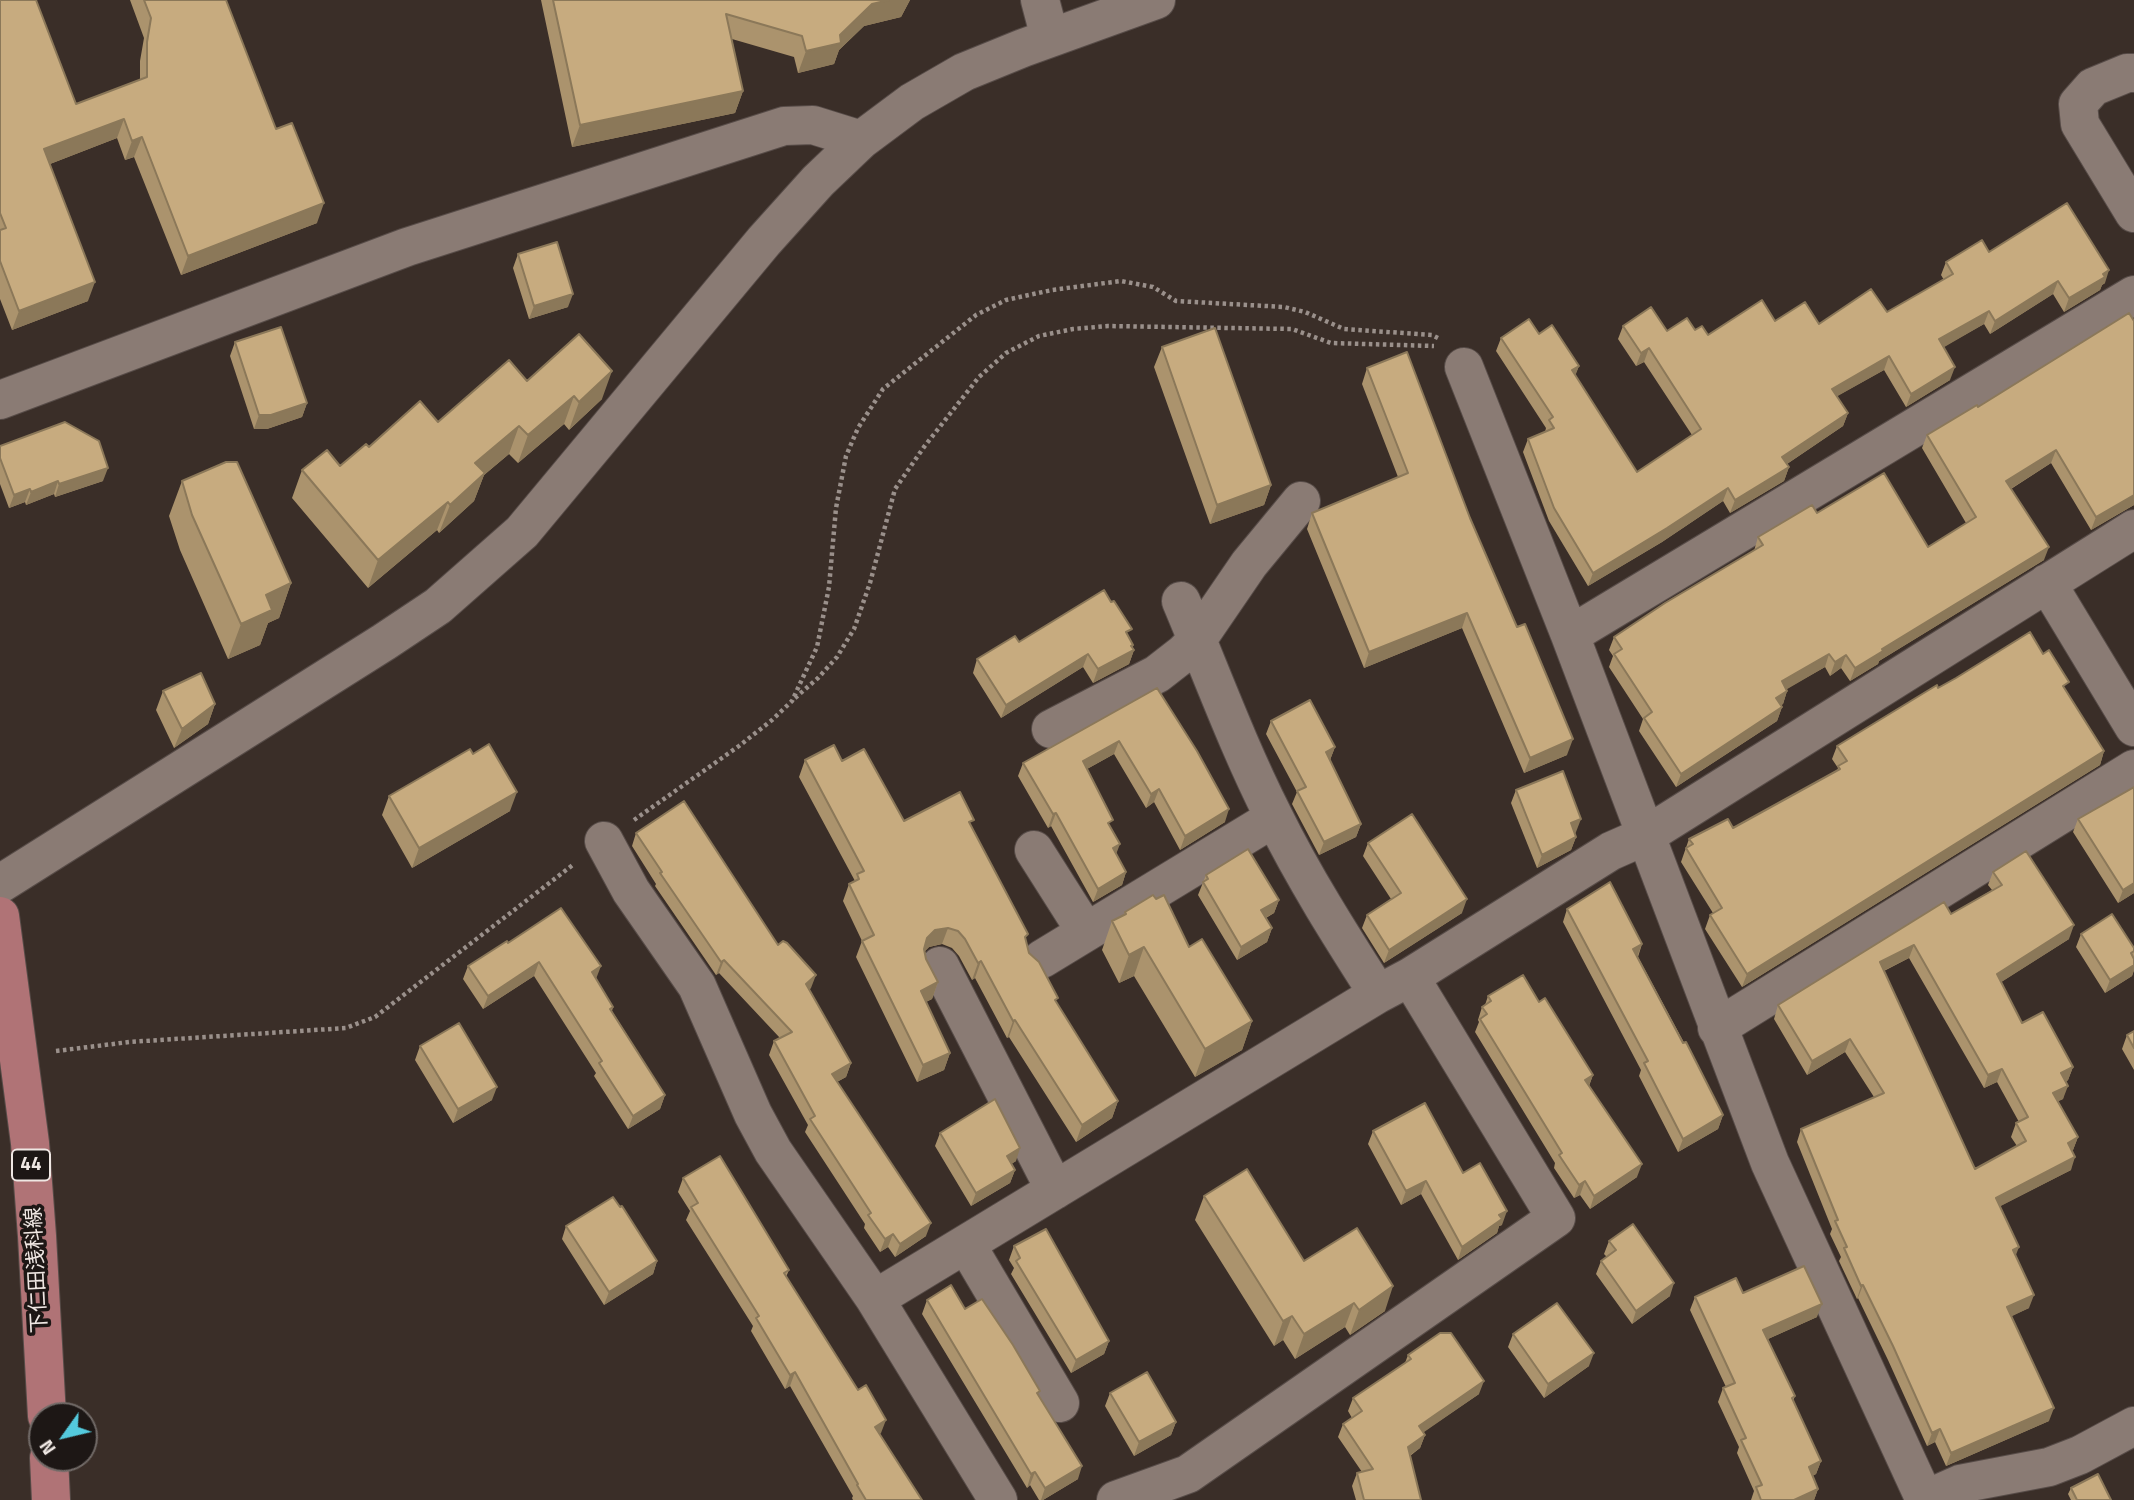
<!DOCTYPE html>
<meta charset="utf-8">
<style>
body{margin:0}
#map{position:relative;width:2134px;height:1500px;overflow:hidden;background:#3a2e28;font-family:"Titillium Web",sans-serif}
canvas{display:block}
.north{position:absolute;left:28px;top:1402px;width:70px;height:70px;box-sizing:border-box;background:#1d1715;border:2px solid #716a67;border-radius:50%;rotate:236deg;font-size:19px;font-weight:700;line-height:28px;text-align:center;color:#efe7e3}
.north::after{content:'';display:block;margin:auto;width:24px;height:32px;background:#54cadd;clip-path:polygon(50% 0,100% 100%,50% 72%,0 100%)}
</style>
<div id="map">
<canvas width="2134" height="1500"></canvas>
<div class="north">N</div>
</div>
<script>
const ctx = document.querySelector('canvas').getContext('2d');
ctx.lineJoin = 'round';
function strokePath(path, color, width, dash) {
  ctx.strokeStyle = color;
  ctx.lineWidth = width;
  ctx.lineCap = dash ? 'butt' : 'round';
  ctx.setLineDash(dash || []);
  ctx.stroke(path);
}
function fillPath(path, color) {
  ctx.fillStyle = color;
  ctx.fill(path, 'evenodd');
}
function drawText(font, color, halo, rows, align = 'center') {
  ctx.font = font + ' "Titillium Web","Noto Sans JP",sans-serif';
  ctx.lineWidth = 7;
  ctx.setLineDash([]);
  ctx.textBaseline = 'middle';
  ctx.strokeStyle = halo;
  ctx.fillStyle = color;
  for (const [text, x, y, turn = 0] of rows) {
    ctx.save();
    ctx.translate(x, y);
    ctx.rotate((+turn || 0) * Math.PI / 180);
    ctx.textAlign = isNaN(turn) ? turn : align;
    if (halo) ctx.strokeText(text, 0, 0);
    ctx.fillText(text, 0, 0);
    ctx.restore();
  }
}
const path = new Path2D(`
 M795,698L818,678L837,657L854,629L870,583L895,489L924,447L979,377L1006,353L1039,336L1073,329L1108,326L1292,329L1331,343L1434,346
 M634,820L739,746L772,720L792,701L817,647L829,587L836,508L846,456L858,428L883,389L976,315L1006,300L1052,290L1121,281L1153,287L1176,301L1284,307L1305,312L1344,329L1432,335L1440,339
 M56,1051L129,1042L346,1028L375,1017L574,864`);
const minor = new Path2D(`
 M1040,0L1050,38
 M2134,73H2127L2093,87L2078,104L2080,124L2134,213
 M1464,367L1570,635
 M0,400L407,247L784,126L813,125L861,140
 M2047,583L2134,727
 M1181,601C1211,672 1238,746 1273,815C1304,878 1341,936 1378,994
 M1051,729L1157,674L1184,653L1197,640L1249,564L1301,501
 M604,841L631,891L697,986L753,1114L773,1151L875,1299
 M1034,850L1086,932
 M0,884L384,642L438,606L522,532L764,241L818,181L861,140L912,102L964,72L1023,48L1156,0
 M1042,959L1274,818
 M940,966L1055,1190
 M1717,1028L2134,769
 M966,1244L1060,1403
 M998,1500L875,1299L1378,994L1410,977L1611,851L1645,836L2134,529
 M1116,1500L1188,1474L1556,1218L1410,977
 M1924,1500L1960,1484L2049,1467L2080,1455L2134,1426
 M1925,1500L1770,1163L1570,635L2134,295`);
const major = new Path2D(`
 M0,916L30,1143L37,1236L47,1416
 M49,1458L51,1500`);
const wall = new Path2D(`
 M0,0L76,104L140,80V61L144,38L130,0H226L276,129L317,223L181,275L134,157L125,160L117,138L50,164L88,301L12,330L0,299Z
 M541,0H910L901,17L864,26L839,50L834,64L798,73L794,57L732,39L743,91L735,113L572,147Z
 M1989,252L2105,283L2102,285L2100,290L2064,312L2053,294L1990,334L1984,324L1943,347L1950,380L1906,407L1884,370L1837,396L1848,413L1843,426L1787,464L1789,467L1784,481L1730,513L1723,501L1662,542L1588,586L1549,521L1523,452L1528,439L1545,432L1546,428L1496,351L1501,338L1539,334L1579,366L1575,375L1637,472L1692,435L1644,362L1636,366L1618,339L1623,326L1667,331L1695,330L1708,335L1775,321L1819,324L1887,312L1944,280L1941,275L1946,262Z
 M518,254L568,307L529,319L513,268Z
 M2129,313L2134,505L2091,530L2051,463L2011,489L2044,560L1879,661L1878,664L1850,681L1841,668L1830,676L1825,667L1786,689L1787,691L1783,704L1781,705L1782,707L1777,721L1676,787L1639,731L1643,719L1609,667L1613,656L1609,650L1614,637L1754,551L1758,537L1817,513L1928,547L1966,523L1922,448L1927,435L1978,407Z
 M235,342L307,403L302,417L267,429H254L230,356Z
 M1162,347L1271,485L1264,505L1210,524L1154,367Z
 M1367,368L1470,518L1567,755L1524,773L1462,628L1364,668L1307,529L1312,513L1398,477L1362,384Z
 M527,381L602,399L569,430L564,424L518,463L509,454L484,475L474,501L439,533L437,530L368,588L292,498L302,470L340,466L369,447L438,422Z
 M0,446L103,481L55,497L54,494L26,505L25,502L9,508L0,484Z
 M182,481L291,583L279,618L268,623L260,645L228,659L180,550L169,516Z
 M1129,637L1134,650L1129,664L1093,683L1083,667L1001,718L973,673L977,659L1019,642Z
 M1157,688L1225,822L1180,850L1154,802L1146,808L1114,754L1087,769L1110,827L1116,853L1126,872L1122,885L1093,902L1051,826L1048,828L1018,776L1023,763Z
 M1938,688L2066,690L2104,751L2100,765L1742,987L1705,929L1710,915L1713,913L1681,862L1689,839L1733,828L1837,771L1838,768L1832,759L1837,746Z
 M163,691L215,704L208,724L174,748L156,710Z
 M1271,721L1335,747L1330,760L1361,824L1356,837L1319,855L1292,804L1297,792L1266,734Z
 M805,760L842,761L904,821L971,826L1026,940L1029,953L1056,1002L1118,1101L1112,1118L1076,1142L1009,1037L1007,1038L975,978L972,980L959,956L952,948L942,944L929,947L925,951L926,959L938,982L932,999L926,1002L950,1053L944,1070L917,1082L856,957L862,941L843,901L849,884L855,881L799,777Z
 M2134,787V893L2118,903L2073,832L2078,819Z
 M1516,790L1576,832L1575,833L1576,837L1571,850L1537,868L1511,803Z
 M389,796L510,811L412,868L382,815Z
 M636,833L778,945L811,988L809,989L851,1063L846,1077L837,1082L926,1236L895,1257L888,1247L880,1252L864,1228L865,1224L805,1132L808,1125L769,1055L774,1041L780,1038L719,973L716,975L655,886L656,884L632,846Z
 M1368,843L1462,913L1384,963L1362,928L1367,915L1391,899L1363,856Z
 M1993,872L2069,939L2001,982L2022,1023L2073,1067L2068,1080L2066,1082L2063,1099L2058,1101L2078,1137L2073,1150L2072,1151L2071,1170L2000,1206L2016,1256L2029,1308L2011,1316L2049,1421L1946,1466L1935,1442L1927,1446L1888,1360L1858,1298L1857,1299L1839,1261L1841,1257L1830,1234L1832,1229L1797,1142L1801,1129L1874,1097L1845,1052L1807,1075L1774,1019L1778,1005L1951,914L1992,890L1988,885ZM1909,958L1984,1088L1997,1082L2019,1122L2016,1123L2011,1137L2017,1146L1975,1169L1884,971Z
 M1206,875L1279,900L1274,913L1266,918L1272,928L1267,942L1237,960L1198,895Z
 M1567,909L1642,944L1638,957L1723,1115L1718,1129L1678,1152L1639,1076L1641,1070L1563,922Z
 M1125,912L1189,947L1252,1021L1242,1050L1195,1077L1134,976L1119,983L1102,950L1112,921L1124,915Z
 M2081,934L2134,948V970L2132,976L2105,993L2076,947Z
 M508,943L596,979L613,1007L612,1011L665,1095L660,1109L628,1129L594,1076L596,1073L534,976L483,1009L463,979L468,966Z
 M1488,996L1539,1002L1593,1075L1589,1086L1637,1177L1590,1209L1580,1195L1574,1198L1554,1168L1555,1163L1475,1032L1479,1022L1478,1020L1482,1007L1485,1005Z
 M2134,1031V1070L2122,1049L2127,1035Z
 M420,1046L492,1100L453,1123L415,1060Z
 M1373,1131L1463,1173L1502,1225L1499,1226L1497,1233L1458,1260L1421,1194L1401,1205L1368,1144Z
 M940,1133L1016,1161L1011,1164L1015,1170L1010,1183L971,1206L935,1146Z
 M683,1178L789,1270L786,1277L881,1433L879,1434L922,1500H853L852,1498L853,1496L790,1386L785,1389L751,1331L753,1326L686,1220L690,1211L678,1192Z
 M1204,1196L1304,1261L1385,1311L1350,1335L1345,1327L1295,1359L1283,1340L1274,1346L1195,1220Z
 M566,1226L657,1261L653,1274L604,1305L562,1239Z
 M1609,1241L1670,1296L1632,1324L1596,1274L1601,1261L1607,1257L1604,1254Z
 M1014,1246L1109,1341L1104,1354L1071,1373L1011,1274L1014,1268L1009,1260Z
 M1743,1293L1817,1317L1768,1339L1795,1396L1793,1401L1821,1461L1816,1474L1812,1476L1818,1489L1814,1500H1751L1754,1491L1737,1453L1739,1447L1718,1402L1723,1388L1726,1387L1690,1310L1695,1297Z
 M927,1300L965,1309L1039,1396L1078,1479L1043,1500H1039L1030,1485L1027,1488L922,1314Z
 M1513,1334L1589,1366L1544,1398L1508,1347Z
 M1408,1355L1479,1394L1423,1432L1425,1435L1420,1448L1410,1456L1421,1500H1356L1352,1486L1357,1473L1362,1472L1338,1437L1343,1424L1352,1418L1348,1411L1353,1398L1405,1363Z
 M1110,1393L1176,1422L1171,1435L1134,1456L1105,1406Z
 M2071,1488L2111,1500H2071L2068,1494Z`);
const shadedWall = new Path2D(`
 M889,0H910L901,17L864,26L839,50L834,64L798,73L806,51L872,4Z
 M743,91L735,113L572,147L580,125Z
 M124,119L117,138L37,169L44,149Z
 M142,137L134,157L125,160L132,141Z
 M324,203L317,223L181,275L188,256Z
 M2109,270L2105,283L2102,285L2100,290L2064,312L2069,298Z
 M2058,281L2053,294L1990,334L1995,321Z
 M95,282L88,301L12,330L19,311Z
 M573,294L568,307L529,319L534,306Z
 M1989,311L1984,324L1934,353L1939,339Z
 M1649,348L1644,362L1636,366L1641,353Z
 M1889,356L1884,370L1827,402L1832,389Z
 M1579,366L1574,379L1572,370Z
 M1955,367L1950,380L1906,407L1911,394Z
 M612,371L602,399L569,430L579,402Z
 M574,396L564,424L518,463L528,435Z
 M307,403L302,417L267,429H254L259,415Z
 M1848,413L1843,426L1778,470L1782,457Z
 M519,426L509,454L484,475L474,501L439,533L450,505L475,463Z
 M2056,450L2051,463L2001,495L2006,481Z
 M1789,467L1784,481L1730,513L1735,500Z
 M108,468L103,481L55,497L59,484Z
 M58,481L54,494L26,505L31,492Z
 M1271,485L1264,505L1210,524L1217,505Z
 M1728,488L1723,501L1662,542L1588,586L1593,573Z
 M30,489L25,502L9,508L14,495Z
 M2134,495V505L2091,530L2096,517Z
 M448,502L437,530L368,588L378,560Z
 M2049,547L2044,560L1879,661L1878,664L1850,681L1855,668L1882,649Z
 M291,583L279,618L268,623L260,645L228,659L241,624L266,595Z
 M1467,613L1462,628L1364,668L1369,652Z
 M1133,645L1130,652L1134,650L1129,664L1093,683L1098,669Z
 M1088,654L1083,667L1001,718L1006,705Z
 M1829,654L1825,667L1777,695L1782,681Z
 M1846,655L1841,668L1830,676L1835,662Z
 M1787,691L1783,704L1771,711L1776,698Z
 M215,704L208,724L174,748L182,729Z
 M1782,707L1777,721L1676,787L1681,774Z
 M1573,739L1567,755L1524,773L1530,758Z
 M1119,741L1114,754L1078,774L1083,761Z
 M1335,747L1330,760L1321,765L1326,752Z
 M2104,751L2100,765L1742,987L1747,974Z
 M1159,789L1154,802L1146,808L1151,794Z
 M517,792L510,811L412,868L419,848Z
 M1229,809L1225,822L1180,850L1185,836Z
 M1056,813L1051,826L1048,828L1053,814Z
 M1581,819L1576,832L1566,836L1571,823Z
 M1361,824L1356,837L1319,855L1324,842Z
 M1576,837L1571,850L1537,868L1542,855Z
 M1120,844L1115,857L1113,848Z
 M1126,872L1122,885L1093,902L1098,889Z
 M2134,883V893L2118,903L2123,890Z
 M1467,899L1462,913L1384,963L1389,950Z
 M1279,900L1274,913L1256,923L1261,910Z
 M2074,925L2069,939L1992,988L1997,974Z
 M948,928L942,944L929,947L921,955L927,938L935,930Z
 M1272,928L1267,942L1237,960L1241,947Z
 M1642,944L1637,957L1633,949Z
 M1914,945L1909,958L1875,975L1880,962Z
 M1144,947L1134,976L1119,983L1129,955Z
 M724,960L719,973L716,975L721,962Z
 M981,961L975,978L972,980L978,963Z
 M539,962L534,976L483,1009L488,996Z
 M2134,965V970L2132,976L2105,993L2110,980Z
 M601,966L596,979L592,972Z
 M816,975L811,988L801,997L806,984Z
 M938,982L932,999L915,1007L921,991Z
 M1015,1020L1009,1037L1007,1038L1013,1021Z
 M1252,1021L1242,1050L1195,1077L1205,1049Z
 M1850,1039L1845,1052L1807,1075L1812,1061Z
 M950,1053L944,1070L917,1082L923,1065Z
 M851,1063L846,1077L827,1087L832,1074Z
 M2073,1067L2068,1080L2057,1086L2061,1073Z
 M2002,1069L1997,1082L1984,1088L1988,1075Z
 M1593,1075L1588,1088L1585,1080Z
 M2068,1086L2063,1099L2049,1106L2053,1093Z
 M497,1087L492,1100L453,1123L458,1109Z
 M665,1095L660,1109L628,1129L633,1116Z
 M1118,1101L1112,1118L1076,1142L1082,1125Z
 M1723,1115L1718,1129L1678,1152L1683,1139Z
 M2078,1137L2073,1150L2063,1156L2068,1143Z
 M1020,1148L1016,1161L1002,1170L1007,1156Z
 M2075,1157L2071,1170L1991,1211L1996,1198Z
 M1642,1164L1637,1177L1590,1209L1594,1196Z
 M1015,1170L1010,1183L971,1206L976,1193Z
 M1426,1181L1421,1194L1401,1205L1406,1191Z
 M1585,1181L1580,1195L1574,1198L1579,1185Z
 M1507,1211L1502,1225L1499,1226L1497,1233L1458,1260L1462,1247L1499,1215Z
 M931,1223L926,1236L895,1257L900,1244Z
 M893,1234L888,1247L880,1252L885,1239Z
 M2019,1247L2014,1260L2013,1250Z
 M657,1261L653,1274L604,1305L609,1292Z
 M1674,1283L1670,1296L1632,1324L1636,1311Z
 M1863,1285L1858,1298L1857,1299L1861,1286Z
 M1393,1286L1385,1311L1350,1335L1359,1310Z
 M2034,1295L2029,1308L2002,1321L2007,1307Z
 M1354,1303L1345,1327L1295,1359L1304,1334Z
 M1822,1304L1817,1317L1759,1343L1763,1330Z
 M1292,1316L1283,1340L1274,1346L1283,1321Z
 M1109,1341L1104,1354L1071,1373L1076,1360Z
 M1594,1353L1589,1366L1544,1398L1548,1384Z
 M795,1372L790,1386L785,1389L790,1375Z
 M1484,1381L1479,1394L1414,1439L1419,1426Z
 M2054,1408L2049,1421L1946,1466L1951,1453Z
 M886,1420L881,1433L870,1440L875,1427Z
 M1176,1422L1171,1435L1134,1456L1139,1442Z
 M1940,1429L1935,1442L1927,1446L1932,1433Z
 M1425,1435L1420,1448L1403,1460L1408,1447Z
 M1821,1461L1816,1474L1804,1480L1809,1467Z
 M1082,1466L1078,1479L1043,1500H1041L1045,1488Z
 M1035,1472L1030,1485L1027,1488L1031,1474Z
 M1818,1489L1814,1500H1794Z`);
const building = new Path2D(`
 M0,0H36L76,104L147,77V42L151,18L144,0H226L276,129L292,123L324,203L188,256L142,137L132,141L124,119L44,149L95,282L19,311L0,261V230L6,228L0,213Z
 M553,0H889L872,4L840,35L841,43L806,51L802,36L726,14L743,91L580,125Z
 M2067,203L2109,270L2103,274L2105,277L2069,298L2058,281L1995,321L1989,311L1939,339L1955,367L1911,394L1889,356L1832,389L1848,413L1782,457L1789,467L1735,500L1728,488L1667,528L1593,573L1554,508L1528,439L1554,428L1549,420L1553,417L1501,338L1529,319L1539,334L1552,325L1579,366L1572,370L1637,472L1701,429L1649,348L1641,353L1623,326L1651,307L1667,331L1687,318L1695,330L1702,326L1708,335L1762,300L1775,321L1805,302L1819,324L1871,289L1887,312L1953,274L1946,262L1982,240L1989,252Z
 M557,242L573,294L534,306L518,254Z
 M2129,313L2134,321V495L2096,517L2056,450L2006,481L2049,547L1882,649L1883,651L1855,668L1846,655L1835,662L1829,654L1782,681L1787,691L1776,698L1782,707L1681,774L1644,718L1652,712L1614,654L1622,649L1614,637L1665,603L1763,545L1758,537L1812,505L1817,513L1884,473L1928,547L1976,517L1927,435L1977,405L1978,407Z
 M281,327L307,403L271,415H259L235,342Z
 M1215,328L1271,485L1217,505L1162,347Z
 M579,334L612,371L579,402L574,396L528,435L519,426L475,463L485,473L450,505L448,502L378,560L302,470L327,450L340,466L366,444L369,447L420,401L438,422L509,360L527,381Z
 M1407,352L1470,518L1517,627L1525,624L1573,739L1530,758L1467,613L1369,652L1312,513L1408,473L1367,368Z
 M65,422L99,441L108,468L59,484L58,481L31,492L30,489L14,495L0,458V446Z
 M226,462H237L291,583L266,595L272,610L241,624L192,515L182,481Z
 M1104,590L1111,602L1114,601L1132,629L1126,632L1133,645L1131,646L1134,650L1098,669L1088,654L1006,705L977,659L1015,636L1019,642Z
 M2030,632L2043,654L2049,650L2069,682L2063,686L2104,751L1747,974L1710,915L1722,908L1686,848L1693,844L1689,839L1728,819L1733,828L1840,769L1838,766L1847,761L1837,746L1937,685L1938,688L1956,678Z
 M201,673L215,704L182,729L163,691Z
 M1157,688L1197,751L1229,809L1185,836L1159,789L1151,794L1119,741L1083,761L1113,820L1108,823L1120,844L1113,848L1126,872L1098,889L1056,813L1053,814L1023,763Z
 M1310,700L1335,747L1326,752L1361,824L1324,842L1297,791L1306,787L1271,721Z
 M489,744L517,792L419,848L389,796L470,749L473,754Z
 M834,745L842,761L864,749L904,821L960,792L974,820L969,822L1028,934L1025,937L1029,953L1039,962L1058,998L1055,1000L1118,1101L1082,1125L1015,1020L1013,1021L981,961L978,963L965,939L958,931L948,928L935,930L927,938L924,949L926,959L938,982L921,991L950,1053L923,1065L862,941L874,935L849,884L859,879L857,874L864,871L805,760Z
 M1563,771L1581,819L1571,823L1576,837L1542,855L1516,790Z
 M2134,787V883L2123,890L2078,819Z
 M684,801L778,945L783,941L787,943L816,975L806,984L851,1063L832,1074L931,1223L900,1244L893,1234L885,1239L868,1215L871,1213L810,1119L815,1116L774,1041L792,1032L724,960L721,962L660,873L662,872L636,833Z
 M1412,814L1467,899L1389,950L1367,915L1401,893L1368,843Z
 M1248,849L1279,900L1261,910L1272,928L1241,947L1203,882L1208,879L1206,875Z
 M2026,851L2074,925L1997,974L2022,1023L2043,1012L2073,1067L2061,1073L2068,1086L2053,1093L2078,1137L2068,1143L2075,1157L1996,1198L2019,1247L2013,1250L2034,1295L2007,1307L2054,1408L1951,1453L1940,1429L1932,1433L1893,1346L1863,1285L1861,1286L1844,1248L1847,1247L1835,1221L1838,1220L1801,1129L1884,1093L1850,1039L1812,1061L1778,1005L1944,902L1951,914L2002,885L1993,872ZM1914,945L1988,1075L2002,1069L2028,1117L2016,1123L2026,1141L1975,1169L1880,962Z
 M1610,882L1642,944L1633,949L1683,1043L1686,1042L1723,1115L1683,1139L1644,1063L1648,1061L1567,909Z
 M1153,895L1156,899L1164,895L1189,947L1202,939L1252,1021L1205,1049L1144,947L1129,955L1112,921L1126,914L1125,912Z
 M561,908L601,966L592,972L613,1007L610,1009L665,1095L633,1116L599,1063L602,1061L539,962L488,996L468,966L507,941L508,943Z
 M2112,914L2134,948V951L2131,953L2134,959V965L2110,980L2081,934Z
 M1523,975L1539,1002L1545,998L1593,1075L1585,1080L1642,1164L1594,1196L1585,1181L1579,1185L1559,1155L1562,1153L1480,1019L1487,1014L1482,1007L1491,1001L1488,996Z
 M459,1023L497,1087L458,1109L420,1046Z
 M2134,1031V1048L2127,1035Z
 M995,1099L1020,1148L1007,1156L1015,1170L976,1193L940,1133Z
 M1425,1103L1463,1173L1480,1163L1507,1211L1499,1215L1502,1219L1462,1247L1426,1181L1406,1191L1373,1131Z
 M720,1156L789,1270L784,1273L858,1390L866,1385L886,1420L875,1427L922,1500H866L857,1485L858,1484L795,1372L790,1375L756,1318L759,1316L691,1207L698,1203L683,1178Z
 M1247,1169L1304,1261L1357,1228L1393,1286L1359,1310L1354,1303L1304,1334L1292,1316L1283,1321L1204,1196Z
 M613,1197L620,1207L622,1206L657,1261L609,1292L566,1226Z
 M1633,1224L1674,1283L1636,1311L1601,1261L1616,1250L1609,1241Z
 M1046,1229L1109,1341L1076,1360L1016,1261L1020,1258L1014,1246Z
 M1804,1266L1822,1304L1763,1330L1795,1396L1792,1398L1821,1461L1809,1467L1818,1489L1794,1500H1761L1756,1487L1762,1485L1741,1440L1746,1438L1723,1388L1735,1383L1695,1297L1736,1278L1743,1293Z
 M951,1285L965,1309L982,1299L1013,1345L1040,1391L1037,1393L1082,1466L1045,1488L1035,1472L1031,1474L927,1300Z
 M1557,1303L1594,1353L1548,1384L1513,1334Z
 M1440,1333H1451L1484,1381L1419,1426L1425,1435L1408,1447L1421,1500H1364L1357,1473L1373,1469L1343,1424L1362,1411L1353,1398L1411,1359L1408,1355Z
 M1147,1372L1176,1422L1139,1442L1110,1393Z
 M2098,1474L2111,1500H2077L2071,1488Z`);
const shields = [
 [31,1165,38]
];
const shieldNames = [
 ["44",31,1165]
];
const streetNames = [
 ["下仁田浅科線",38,1270,-93]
];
strokePath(minor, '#574c48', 40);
strokePath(major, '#574c48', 40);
strokePath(path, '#9a908b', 4.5, [3.5, 3.5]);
strokePath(minor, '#8a7b74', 38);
strokePath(major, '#b07376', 38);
fillPath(wall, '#ab936d');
fillPath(shadedWall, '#8b7859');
fillPath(building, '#c7ab7f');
strokePath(building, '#8b7859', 2);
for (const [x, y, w] of shields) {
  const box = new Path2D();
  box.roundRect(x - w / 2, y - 15.5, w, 31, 5);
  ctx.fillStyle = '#1d1715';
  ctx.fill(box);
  strokePath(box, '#efe7e3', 2);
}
drawText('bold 19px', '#efe7e3', null, shieldNames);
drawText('21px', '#efe7e3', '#1d1715', streetNames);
</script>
